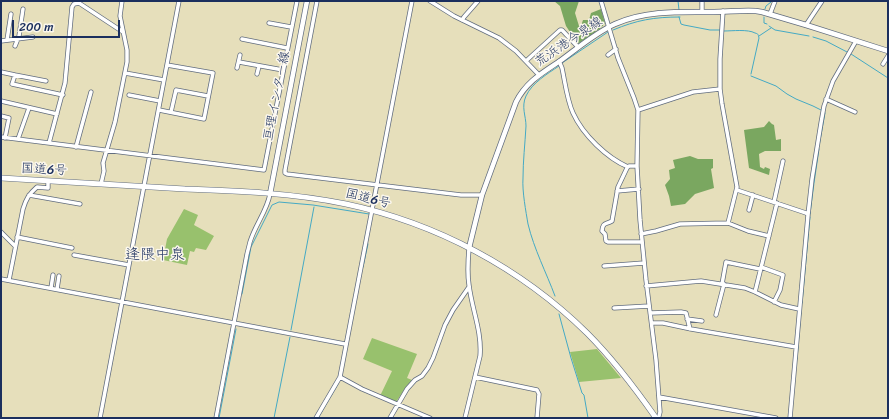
<!DOCTYPE html>
<meta charset="utf-8">
<style>
body{margin:0}
#map{position:relative;width:889px;height:419px;overflow:hidden;background:#e6dfbb;font-family:Sriracha,sans-serif}
canvas{display:block}
.frame{position:absolute;inset:0;border:2px solid #1b2f5e;pointer-events:none}
.scale{position:absolute;left:12px;top:20px;width:108px;height:18px;box-sizing:border-box;border:2px solid #1b2f5e;border-top:0;padding-left:5px;font-size:12px;line-height:14px;white-space:nowrap;color:#1b2f5e;-webkit-text-stroke:3px #fbf7ec;paint-order:stroke}
</style>
<div id="map">
<canvas width="889" height="419"></canvas>
<div class="frame"></div>
<div class="scale">200 m</div>
</div>
<script>
const ctx = document.querySelector('canvas').getContext('2d');
ctx.lineJoin = 'round';
function fillPath(path, color) {
  ctx.fillStyle = color;
  ctx.fill(path, 'evenodd');
}
function strokePath(path, color, width, dash) {
  ctx.strokeStyle = color;
  ctx.lineWidth = width;
  ctx.lineCap = dash ? 'butt' : 'round';
  ctx.setLineDash(dash || []);
  ctx.stroke(path);
}
function drawText(font, color, halo, rows, align = 'center') {
  ctx.font = font + ' Sriracha,"Klee One",sans-serif';
  ctx.lineWidth = 3;
  ctx.setLineDash([]);
  ctx.textBaseline = 'middle';
  ctx.strokeStyle = halo;
  ctx.fillStyle = color;
  for (const [text, x, y, turn = 0] of rows) {
    ctx.save();
    ctx.translate(x, y);
    ctx.rotate((+turn || 0) * Math.PI / 180);
    ctx.textAlign = isNaN(turn) ? turn : align;
    if (halo) ctx.strokeText(text, 0, 0);
    ctx.fillText(text, 0, 0);
    ctx.restore();
  }
}
const green = new Path2D(`
 M184,209L198,215L194,225L214,236L206,250L196,248L194,252L190,251L187,265L163,260L167,239Z
 M372,338L417,354L407,378L412,380L406,387L396,402L380,396L392,371L363,359Z
 M597,349L621,378L579,382L570,352Z`);
const forest = new Path2D(`
 M554,1H579L575,13L579,26H581L583,20H589L591,13L601,9L605,23L601,28L578,44L566,26L560,6Z
 M769,121L772,124L774,125L776,140L781,139V151H765L759,154L760,167L764,169L765,167L770,169L769,175L749,168L744,130L764,127Z
 M690,156L698,159H713V168L711,169L714,188L695,194L685,204L671,206L669,196L665,185L670,179L669,170L675,168L673,160Z`);
const stream = new Path2D(`
 M678,1L679,10
 M765,9L766,6L771,2
 M679,17L681,24L684,25L710,30H720
 M764,17V23L767,24
 M769,26L775,30L809,36
 M613,30C637,20 654,17 680,17
 M724,31C732,31 748,29 755,33C759,34 758,35 759,38L751,74
 M759,36L771,28
 M813,37L826,41L847,52
 M851,54L888,78
 M562,63L608,32
 M751,76L776,86L787,94L796,99L813,106L821,110
 M819,146L825,113
 M810,214L814,183L819,149
 M363,267L368,244
 M242,294L251,247L272,205L279,202L313,205L369,214
 M555,296C546,272 534,249 528,224C526,212 522,191 523,178C523,161 525,144 526,126C526,116 521,107 526,96C532,83 547,74 559,66
 M802,303L810,217
 M559,314L571,358L582,393L584,395L588,418
 M291,330L314,207
 M797,359L801,311
 M219,418L236,329
 M274,418L290,337
 M318,418L338,384`);
const minor = new Path2D(`
 M317,1L285,170V173L287,174L461,195H482
 M430,1L454,16L499,38L516,51L539,75
 M601,1L618,58L634,98L638,110L637,166L640,220L646,280L656,360L660,412L659,416L658,418
 M702,11V1
 M770,14L775,1
 M462,20L464,17L478,1
 M269,23L291,27
 M806,25L822,1
 M242,39L287,48
 M7,40L11,14
 M1,41L33,37
 M15,46L19,36L23,9
 M608,55L616,49
 M526,61L560,30H562L578,47
 M559,61L562,68C565,82 567,100 573,113C583,135 607,158 628,167
 M239,62L283,70
 M883,64L888,56
 M237,68L240,55
 M1,72L15,75
 M125,73L164,80
 M257,74L259,66
 M46,81L15,75L12,84L63,95
 M129,95L160,101
 M826,99L855,112
 M1,101L57,114
 M159,110L204,119L213,73L167,65
 M638,110L693,92L720,89
 M171,112L176,90L208,96
 M1,116L9,118L5,138
 M1,137L264,170L297,1
 M18,139L29,108
 M49,143L65,83L71,18L72,7L74,4L79,3L123,32
 M76,147L91,92
 M637,166H629L627,168L618,187L612,221C605,225 603,222 602,231L605,234L606,241L608,242H642
 M101,184L104,171L103,163L115,122L127,62V50L120,16L122,1
 M737,190L806,213L808,215
 M617,191L639,189
 M29,195L80,204
 M774,202L783,161
 M749,210L753,195
 M728,223L748,231L769,236
 M1,232L15,246
 M641,234L656,231L680,224L728,223L737,187L722,104L720,89V59L723,11
 M17,237L72,248
 M74,255L129,265
 M604,266L644,263
 M761,267L783,275L780,290L774,302
 M1,279L345,344
 M9,280L23,209C26,199 29,194 37,187L48,188V181
 M722,284L726,262L760,269
 M646,286L701,281L745,288L755,292L781,305L799,309
 M51,288L53,275
 M57,289L59,276
 M755,292L777,203
 M614,308L649,306
 M650,313L681,312L686,313L690,329
 M716,315L724,284
 M687,319L702,321
 M652,323H663L691,329L796,347
 M340,377L362,389L430,418
 M475,377L537,390L539,394L537,418
 M659,397L776,418
 M100,418L179,1
 M216,418L247,254C248,250 249,246 250,242C255,225 267,211 270,194
 M316,418L340,377L412,1
 M390,418L407,389L415,380L422,376L428,368L433,358L445,325L453,310L469,287
 M465,418L480,356C482,331 472,310 469,285C467,273 468,260 469,248
 M790,418L808,215L812,179L821,123L824,106L833,81L856,41`);
const major = new Path2D(`
 M270,194L307,1
 M469,248L482,195L516,102C526,82 542,73 560,61C578,48 595,33 615,24C646,10 681,12 714,12C728,12 742,10 756,11L762,12L806,25L888,51`);
const highway = new Path2D(`
 M1,178C62,182 124,185 185,189C239,191 293,193 346,204C436,223 521,268 587,333C613,359 635,388 656,418`);
const streetNames = [
 ["荒浜港今泉線",569,42,-34],
 ["亘理インター線",277,96,-79],
 ["国道6号",44,170,3],
 ["国道6号",368,199,14]
];
const quarterNames = [
 ["逢隈中泉",155,255]
];
fillPath(green, '#98c16d');
fillPath(forest, '#7aa760');
strokePath(stream, '#44a9c4', 1);
strokePath(minor, '#626d7f', 5);
strokePath(major, '#626d7f', 6);
strokePath(highway, '#626d7f', 6);
strokePath(minor, '#fff', 3.5);
strokePath(major, '#fff', 4.5);
strokePath(highway, '#fff', 5);
drawText('13px', '#1b2f5e', '#fbf7ec', streetNames);
drawText('15px', '#1b2f5e', '#fbf7ec', quarterNames);
</script>
